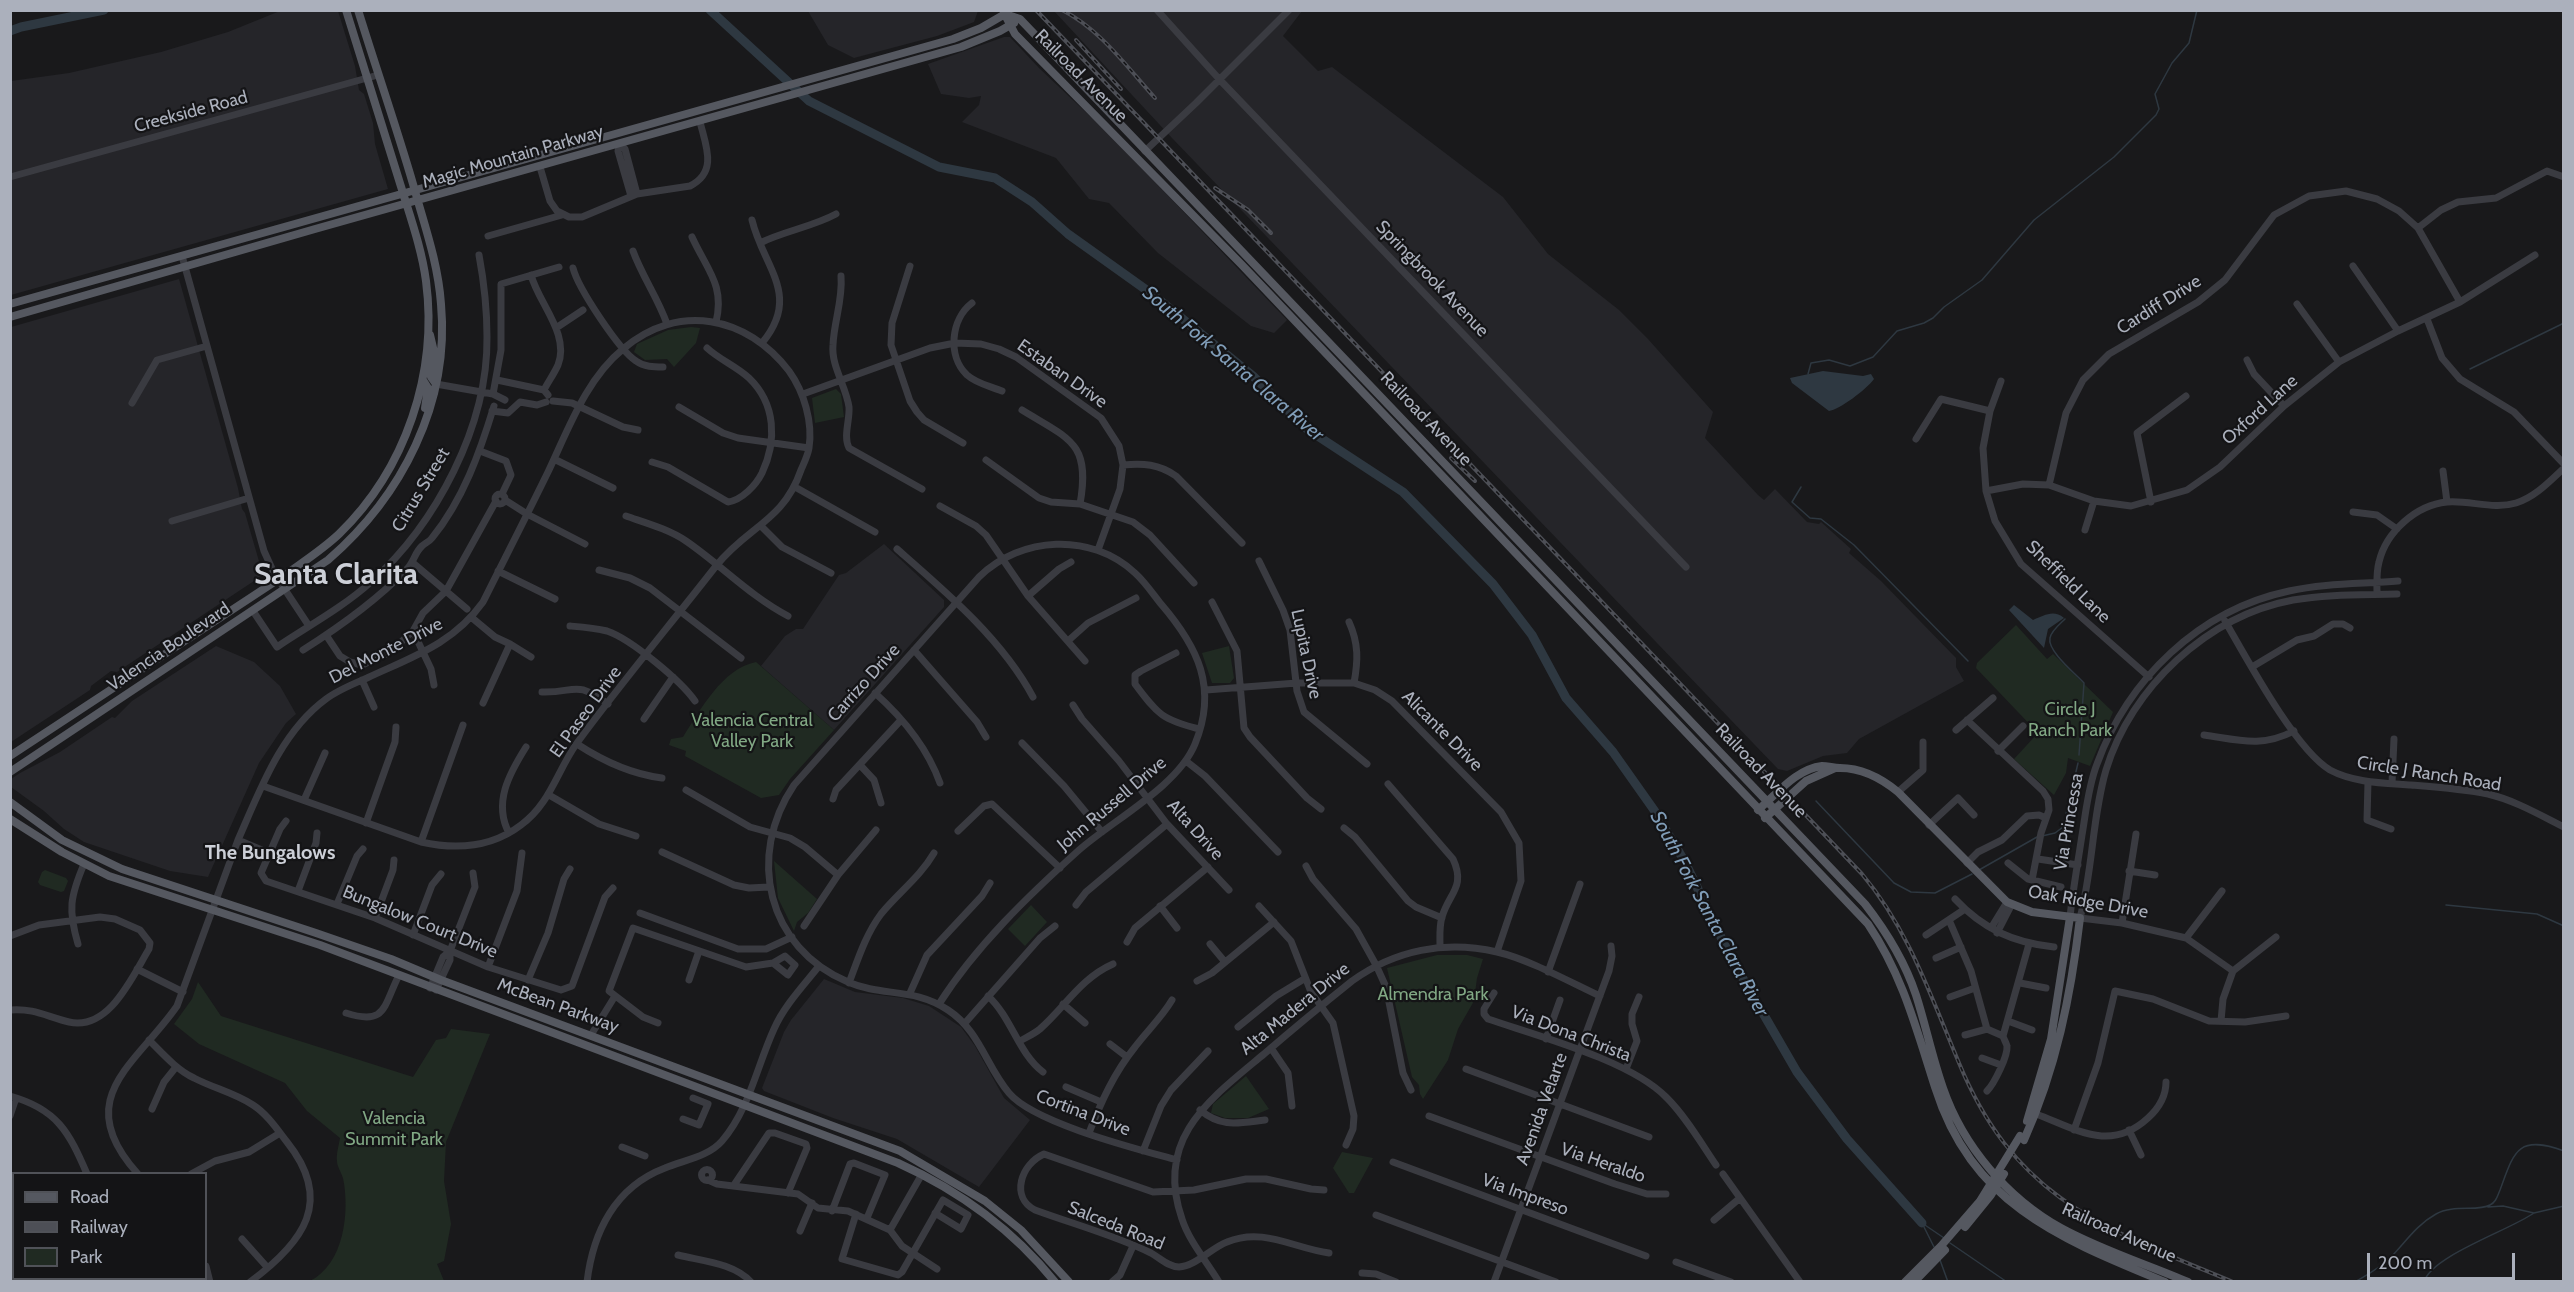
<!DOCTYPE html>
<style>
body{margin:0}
#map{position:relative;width:2574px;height:1292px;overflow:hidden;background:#19191b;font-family:Cabin,sans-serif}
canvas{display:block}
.frame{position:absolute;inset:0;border:12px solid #abb0bc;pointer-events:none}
.legend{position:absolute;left:12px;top:1172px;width:195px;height:108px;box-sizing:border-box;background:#141416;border:2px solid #505258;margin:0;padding:8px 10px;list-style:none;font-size:18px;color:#abb0bc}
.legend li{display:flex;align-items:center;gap:12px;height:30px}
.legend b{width:30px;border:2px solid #505258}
.scale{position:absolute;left:2367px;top:1253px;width:148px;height:27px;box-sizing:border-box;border:3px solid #abb0bc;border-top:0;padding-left:8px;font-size:18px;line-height:21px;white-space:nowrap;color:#abb0bc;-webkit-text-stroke:4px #141416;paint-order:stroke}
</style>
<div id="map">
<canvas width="2574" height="1292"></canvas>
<div class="frame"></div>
<ul class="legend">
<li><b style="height:8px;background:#555860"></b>Road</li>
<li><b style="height:8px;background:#4d4f56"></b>Railway</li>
<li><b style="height:16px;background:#202a22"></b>Park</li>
</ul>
<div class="scale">200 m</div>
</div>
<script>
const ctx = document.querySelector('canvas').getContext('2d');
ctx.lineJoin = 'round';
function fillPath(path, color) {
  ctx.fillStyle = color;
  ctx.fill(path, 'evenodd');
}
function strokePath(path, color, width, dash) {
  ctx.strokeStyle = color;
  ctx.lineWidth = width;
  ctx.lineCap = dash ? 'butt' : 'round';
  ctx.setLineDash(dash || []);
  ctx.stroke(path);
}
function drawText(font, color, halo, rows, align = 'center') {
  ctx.font = font + ' Cabin,sans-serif';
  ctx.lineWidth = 4.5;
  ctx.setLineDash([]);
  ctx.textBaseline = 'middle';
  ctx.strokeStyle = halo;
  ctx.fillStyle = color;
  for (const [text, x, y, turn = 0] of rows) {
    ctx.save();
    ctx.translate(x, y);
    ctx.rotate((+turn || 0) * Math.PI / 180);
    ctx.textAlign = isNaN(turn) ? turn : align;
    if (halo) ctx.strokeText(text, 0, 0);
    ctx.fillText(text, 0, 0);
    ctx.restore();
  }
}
const built = new Path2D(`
 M280,11H338L355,66L359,90L364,94L373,123L375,144L388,189L11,295V81L69,73L161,52L228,32Z
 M808,11H978L974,22L937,36L854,58L828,45Z
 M1054,11H1302L1283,36L1318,71L1332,67L1503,197L1548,254L1619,310L1648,339L1713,412L1705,438L1758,495L1764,500L1775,489L1807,522L1819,524L1821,522L1851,549L1849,553L1881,581L1956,658V667L1964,681L1859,739L1847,753L1823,756L1787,771L1778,769L1172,138Z
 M1004,37H1010L1039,68L1112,137L1287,320L1274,333L1251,326L1158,253L1109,203L1089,199L1056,158L962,122L979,105L981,96L969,98L941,94L928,64Z
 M179,279L238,488L242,509L245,513L263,575L117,672L111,671L91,686L90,690L11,742V327Z
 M884,544L944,600V607L834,730L761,666L785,636L796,629H803L839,575L846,573Z
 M216,646L254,662L280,686L296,714L286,723L259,763L208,877L170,871L84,842L64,829L44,811L11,787V779L20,773L60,752L112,717L115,718L132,701Z
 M824,979L855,992L903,998L929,1006L961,1027L975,1046L1004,1098L1030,1120L979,1187L897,1139L833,1118L764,1091L762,1088L784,1032L791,1020Z`);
const green = new Path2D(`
 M691,327L700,328L696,343L674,367L667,359L645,360L634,352L637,344L668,330Z
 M836,389L841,394L844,417L815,423L812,398Z
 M2016,625L2047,659L2053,654L2113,712L2090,766L2068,758L2066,773L2054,795L2014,759L2038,733L1976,668L1977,663Z
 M1229,646L1234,678L1230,683H1212L1202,653Z
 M756,662L834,730L790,779L779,795L761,798L685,756L686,751L669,745L671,739L683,737C701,709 722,669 756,662Z
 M774,861L817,899L808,913L797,922L794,931L778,898Z
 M45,870L66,878L68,881L64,891L61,892L40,885L38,882L42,872Z
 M1031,905L1047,922L1025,946L1008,929Z
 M1437,955H1467L1483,959L1477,978L1474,1001L1458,1029L1448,1060L1423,1099L1420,1094L1419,1085L1412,1077L1387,968Z
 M198,982L221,1016L413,1077L436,1040L446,1038L451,1029L490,1034L446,1142L444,1181L451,1224L444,1261L437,1264L444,1281H310C344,1264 350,1212 343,1178C341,1172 337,1166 337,1161C336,1154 339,1145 340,1138L307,1111L285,1083L199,1044L174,1024L192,999Z
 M1246,1076L1269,1109L1248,1118H1225L1211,1113L1213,1104Z
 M1342,1152L1373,1158L1354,1193H1349L1333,1168Z`);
const water = new Path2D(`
 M1823,371L1863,376L1871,374L1874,379C1867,389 1839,410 1829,411L1792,383L1790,378Z
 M2014,605L2033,620C2044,616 2053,609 2064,618L2048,629L2044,648L2009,610Z`);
const stream = new Path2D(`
 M2470,369L2564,323
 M1808,374L1811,363L1829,360L1850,366L1873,357L1897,331L1924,323L1933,318L1944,307L1982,280L2034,220L2114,157L2156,115L2159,109L2155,94L2172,63L2189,43L2197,10
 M1801,487L1792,502L1810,518L1821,519L1854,545L1968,661
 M2065,619C2060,624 2051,631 2050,638C2047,651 2076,674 2084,683L2079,755
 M1816,801L1894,883L1911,892L1935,893L1972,874
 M2042,836L2055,833L2063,827L2078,763
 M1979,870L2037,837
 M2446,905L2537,914L2564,926
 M2488,1207L2503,1206L2534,1213L2564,1206
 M1922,1223L1944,1238
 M1923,1225L1934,1247
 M1950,1243L2007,1282
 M1940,1260L1948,1282
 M2355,1282C2367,1275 2380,1268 2390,1258C2405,1243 2416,1225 2436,1214C2453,1204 2478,1212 2490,1205C2496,1202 2497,1197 2500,1190C2514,1152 2517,1134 2564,1151
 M2424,1282C2431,1256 2510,1230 2534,1213`);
const river = new Path2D(`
 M710,10L809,101L939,167L995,178L1032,202L1068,234L1152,294L1253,376L1307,429L1403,492L1493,584L1532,635L1566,698L1613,752L1654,810L1685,862L1731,958L1797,1072L1847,1139L1922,1223
 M10,31L21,27L104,10`);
const minor = new Path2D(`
 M1157,10L1220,80L1686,567
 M620,144L625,149L637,194
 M620,144L618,151L631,196
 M1145,151L1196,103L1289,10
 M540,167L550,201L557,211L569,217H582L637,194L690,186C718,172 706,146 700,122
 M10,177L378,75
 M752,220C763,267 802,295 762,343
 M2418,228L2441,210L2458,202L2496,198L2547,171L2564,177
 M488,236L562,215
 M692,237C707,270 725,285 716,322
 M760,243C784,231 812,227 836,214
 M633,251C642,276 658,298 667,324
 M182,256L264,551L274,573L309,626
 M910,266L892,323L891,345L910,401L917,412L924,420L963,443
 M2353,266L2398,331
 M573,268C578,288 619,350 636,361C644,367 654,367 663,367
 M531,275C539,304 570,334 558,365C554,374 548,382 544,390
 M841,276C843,300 834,321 833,345C831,366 846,386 849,407C850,420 843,436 849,448L922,489
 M972,303C951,319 947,356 967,375C977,384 990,386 1002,391
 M2297,304L2339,362
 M2427,319L2442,358L2460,379L2514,412L2564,464
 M556,328L583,310
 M2247,360L2254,374L2284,406
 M497,380L544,390L548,395
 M2001,381L1990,411L1983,448L1986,491L1995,521L2021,564L2149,677
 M436,384L493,394L505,400
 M493,394L501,350V284L559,267
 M803,394L930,348L955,343L981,344L999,349L1016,357L1101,418L1119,446L1123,465L1120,489L1098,550
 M553,401L572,403L623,427L638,430
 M132,403L157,360L207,346
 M679,407L723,433L738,438L809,448
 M1022,410C1069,439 1091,442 1080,504
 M492,411L508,413L520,402L537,405L546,402
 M1916,439L1941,399L1990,411
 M480,451L506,461L511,475L502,494
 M554,459L613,488
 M986,460L1039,498L1051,502L1080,504L1133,522L1150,535L1194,583
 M652,462L668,467L728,502C742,500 756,485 762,473C777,441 776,404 749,378C736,366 720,360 707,348
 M1123,465C1143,463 1159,464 1176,476L1242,543
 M2443,471L2447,502
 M2049,485L2066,413L2083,380L2109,354L2198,302L2225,280L2274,215L2309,196L2346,191L2377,199L2399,211L2418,228L2460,302
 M795,487L875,532
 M1986,491L2023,484L2049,485L2094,501L2131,506L2187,490L2220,467L2284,406L2339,362L2398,331L2460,302L2535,255
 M495 499a5 5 0 1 1 10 0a5 5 0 1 1-10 0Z
 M505,500L527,514L585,544
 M2151,502L2137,433L2186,396
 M940,506L976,526L986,535L1028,596L1085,661
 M2353,512L2377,515L2397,529
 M626,516C646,523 668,529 686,541C721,565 750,596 788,616
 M172,521L249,498
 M761,526L782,547L831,573
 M2085,530L2094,501
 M897,549C945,591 1002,639 1033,697
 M1259,561L1283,610L1290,630L1297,691L1304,712L1367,764
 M413,563L467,609
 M599,570L630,578L650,588L741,658
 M498,571L555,599
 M2377,594C2377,584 2376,573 2379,562C2386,532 2416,505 2447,502C2470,500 2493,510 2516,503C2535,497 2549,482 2564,468
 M1028,596L1059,569L1071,562
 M1212,602L1237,651L1244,728L1250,737L1307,798L1321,809
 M253,611L277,647C308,626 342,608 371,582C436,524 488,426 487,337C487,309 484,282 479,255
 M471,617L495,637L510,644
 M2225,621C2247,659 2295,749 2330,770C2354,783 2385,783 2411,785C2436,787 2463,789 2488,794C2514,800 2540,815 2564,827
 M1349,622C1359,644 1358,661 1354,683
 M570,626C582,627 595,628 607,631C631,639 681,681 695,701
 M413,631L431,669L434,685
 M326,635L340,656L350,662L362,665L389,653L413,631L423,613L446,591L496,501
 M1069,640L1088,623L1136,598
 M303,650C341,626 376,601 407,569C414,562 415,552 422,546C425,543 429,542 432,538C463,500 480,452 494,406
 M914,650L977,722L986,737
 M1176,653L1141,671L1135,675V684C1158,715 1163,720 1199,729
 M2252,667L2297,640L2314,636L2333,624H2343L2350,628
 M362,680L374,707
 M1206,690L1297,683H1354L1375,690L1392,701L1501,812L1519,843L1521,881L1497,952
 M542,692C577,693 574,679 608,704
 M875,693C903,718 927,747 940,783
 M483,703L510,644L531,657
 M1073,705L1082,719L1119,761L1167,824L1229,890
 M644,719L673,677
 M1967,720L2043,791L2048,799L2049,810L2041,833L2032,880
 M1956,730L1993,698
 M2204,735C2239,740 2261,748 2294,731
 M1022,743L1064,786L1102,832
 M577,744C603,761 630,774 662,778
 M1998,751L2023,726
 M1186,761L1205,776L1278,852
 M860,765L874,780L881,803
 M2368,782L2367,820L2391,829
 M2392,783L2394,739
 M1388,784L1453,859C1466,887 1449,893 1442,917C1439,927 1440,937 1440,946
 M686,790L750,827L790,838L805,847L838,875
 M1898,792L1923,770V742
 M549,795L599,824L636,836
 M833,799L836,790L901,720
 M304,800L325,753
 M286,821L280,829L261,873L266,881L375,918L488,967L561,990L572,986L605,897L613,888
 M366,823L395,742L396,727
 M1929,825L1958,798L1974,815
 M1344,828L1355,837L1408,901L1416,907L1442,918
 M958,831L984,806L992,804L1060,868
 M509,833C493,803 509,774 526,747
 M238,840L269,853
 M421,842L463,725
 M662,852L734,885L749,888L769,887
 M2038,859L2078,865
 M1967,863L1978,852L2002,840L2027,816L2039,815L2046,818
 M2008,863L2028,879L2061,887
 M1306,866L1313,879L1356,929L1376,965L1386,987L1403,1073L1411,1090
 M2129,871L2155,875
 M298,891L316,843L317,833
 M1955,899C1983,929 2014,943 2054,947
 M337,904L357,856L363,849
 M1076,905L1086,892L1167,824
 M1160,906L1177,928
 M1259,906L1291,941L1311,992L1333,1023L1354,1116L1353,1129L1346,1145
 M640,913L738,949H766L792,937
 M2070,917C2073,889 2078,862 2082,835C2086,812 2088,787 2097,764C2128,679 2199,610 2289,591C2324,583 2362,584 2398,581
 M375,918L393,870L394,860
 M1949,920L1971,971L1987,1029L2003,1036
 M2122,923L2136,834
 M804,926L838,875L876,830
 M1991,928L2007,902
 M1997,933L2012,904
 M413,935L432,885L441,874
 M1926,935L1965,909
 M10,936L39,925L100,917L115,919L140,930L150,943L149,949C132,977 109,1031 69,1022C47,1017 35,1008 10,1010
 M2186,938L2222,891
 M1127,942L1135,928L1208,867
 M78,944C68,910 70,897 84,864
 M1210,944L1225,962
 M1936,958L1961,947
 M488,967L517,891L522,853
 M137,969L183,992
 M2233,971L2186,938L2122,923L2080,918C2093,869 2092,818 2106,770C2131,688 2207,616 2293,600C2327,594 2362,595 2397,594
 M1548,972L1580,884
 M528,980L548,933L564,879L570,869
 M689,980L699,951
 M1197,981L1212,973L1274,922
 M849,983C858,959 866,934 881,914C898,893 920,877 934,853
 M2020,983L2046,988
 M430,988L443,957L450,951
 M436,990L450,960V951L475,887L473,873
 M910,993L927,955L982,896L990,883
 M1494,993L1484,1009V1014L1488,1019C1538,1036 1632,1061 1667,1098C1686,1117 1701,1143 1716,1165
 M988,996C1012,1018 1018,1053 1043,1072
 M1950,997L1975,988
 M939,1004C976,946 1028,896 1079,850C1113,820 1178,786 1195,744C1218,688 1198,647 1161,604C1153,594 1145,582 1135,573C1091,532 1021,536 979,577L794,785C746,856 767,948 848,982C882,997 914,987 948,1010C980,1031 986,1066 1009,1093C1034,1123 1137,1149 1177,1160
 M1063,1004L1085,1023
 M346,1013C386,1026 383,1007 399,975
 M2008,1021L2032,1030
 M2221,1021L2223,999L2233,971L2276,937
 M658,1023L643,1017L609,991L633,928L746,967L773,963L785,956L795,965L788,975L773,963
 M965,1023L1040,938L1055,926
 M1238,1027L1276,996L1304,979
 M591,1035L615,996
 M1965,1035L1987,1029
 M1546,1039L1560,1000
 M149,1040C163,1054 177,1070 194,1078C213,1088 235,1093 253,1105C267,1114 277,1129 287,1142C334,1201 304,1242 250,1282
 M1020,1041C1027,1037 1034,1034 1040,1029C1065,1007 1081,978 1113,964
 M1110,1044L1127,1057
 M1271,1048L1288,1073L1292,1106
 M1982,1058L2001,1065
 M1466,1069L1649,1137
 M1626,1069L1637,1041L1632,1024V1014L1639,997
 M1066,1087L1101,1102
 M1987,1091C1994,1084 2008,1056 2007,1046C2007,1045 2003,1037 2003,1036L2029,944
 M10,1096C57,1109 69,1132 87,1174
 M152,1109L164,1082L176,1067
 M1200,1110C1222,1128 1238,1123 1265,1120
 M2036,1114C2076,1129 2110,1153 2148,1118C2159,1108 2166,1097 2166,1082
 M10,1116L16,1098
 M1429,1116L1615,1184L1647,1194H1666
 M683,1119L699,1125L708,1104L693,1098
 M2074,1130L2098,1063L2115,991L2153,999L2209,1021L2245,1022L2286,1016
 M2129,1130L2141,1155
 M1089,1133C1101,1102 1114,1073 1135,1047C1147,1031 1162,1017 1172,1000
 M622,1147L645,1156
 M1143,1151L1161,1106L1171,1090L1208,1051
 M1393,1162L1646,1256
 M701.5 1175a5.5 5.5 0 1 1 11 0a5.5 5.5 0 1 1-11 0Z
 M138,1174C69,1098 137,1064 177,1006L238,840C260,790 281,732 326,699C338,690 353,684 367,678C412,657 453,644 483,602C505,558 527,515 548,472C568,430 586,379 623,349C678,302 747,316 789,371C804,392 813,422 809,448C808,455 804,463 801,470C783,522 748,526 716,566C670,625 621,683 577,743C557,771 550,804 521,825C491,848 457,850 421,842L263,786
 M191,1174L215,1161L249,1152L280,1133
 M1723,1174L1800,1282
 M708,1180L717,1184L798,1194L818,1208L848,1211L890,1230L922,1174
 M734,1185L769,1133H775L806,1144L807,1148L788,1193
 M1324,1190L1311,1189L1266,1179H1246L1194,1190L1153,1192L1044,1154C1021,1164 1010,1197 1035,1210C1073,1224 1114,1235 1151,1253C1160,1258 1168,1267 1179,1267C1196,1266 1211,1248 1227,1242C1263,1227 1293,1248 1329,1253
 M832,1211L850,1164L854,1163L885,1175L867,1218
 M856,1214L842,1259L898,1275L902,1272L943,1200L968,1215L961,1229L935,1213
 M1376,1215L1556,1282
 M1714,1220L1740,1198
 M890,1230L902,1246L937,1269
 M800,1231L812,1203
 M10,1237L14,1240
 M242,1239L267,1267
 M678,1255C702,1261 734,1263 751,1282
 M1676,1262L1731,1282
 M206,1266L210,1282
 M1362,1273L1376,1274L1396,1282
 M38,1278L40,1282
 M69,1282L70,1278
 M138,1282V1278
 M587,1282C593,1232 615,1187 665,1168C684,1160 708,1157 722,1141C749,1110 757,1066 774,1029C784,1006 803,986 819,966
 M1112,1282L1120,1275L1133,1246
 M1219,1282C1207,1262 1189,1241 1182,1219C1154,1138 1210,1099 1264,1054C1293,1029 1322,1005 1352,981C1395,950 1445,940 1497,952C1528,959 1570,982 1600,996
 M1494,1282L1609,971L1612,956L1611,946`);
const major = new Path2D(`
 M1004,13L1015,34L1241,264L1868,924C1903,976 1916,1028 1935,1087C1972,1205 2061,1239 2165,1282
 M1005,14L1020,19L1865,904C1886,931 1905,962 1916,995C1926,1026 1932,1057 1943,1088C1963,1146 2007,1198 2061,1228C2101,1250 2146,1264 2188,1282
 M10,304L953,39L981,28L1005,14
 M10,317L315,229L961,47L1000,31L1014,23
 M430,335L434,352L431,377L436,384
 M423,380L428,388L425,408
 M10,756L285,575C303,562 322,550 339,534C406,469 438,373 426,281C422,251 412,222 403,193C384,132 365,71 346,10
 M10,772L328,560C402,496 450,403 441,304C438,262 424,224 413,184C396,126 376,68 358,10
 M10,802L62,840L122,869L316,933L391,959L441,980L900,1151L985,1201L1021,1230L1069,1282
 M1758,810C1777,794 1796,769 1822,766C1828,766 1834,768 1840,768C1863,768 1881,778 1898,792L2007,902L2032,912L2080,918C2071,995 2056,1069 2024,1140
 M1765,818L1806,781L1835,768
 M10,819L62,852L109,876L320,945L898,1163C958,1190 1013,1230 1055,1282
 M2027,1121L2051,1039L2070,917`);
const rail = new Path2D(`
 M1036,10L1862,874C1909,930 1931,997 1959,1063C2016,1201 2106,1229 2233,1282
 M1062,10C1100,29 1127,67 1155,98
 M1076,40L1121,89
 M1215,188L1248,210L1271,233
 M1451,458L1475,481`);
const majorBridge = new Path2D(`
 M1965,1227L1991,1195L2004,1174
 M1905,1282L1941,1246L1980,1201L2020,1136
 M1914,1282L1945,1250`);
const streetNames = [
 ["Railroad Avenue",1081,76,45],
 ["Creekside Road",191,112,-15],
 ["Magic Mountain Parkway",513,157,-16],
 ["Springbrook Avenue",1432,279,46],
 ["Cardiff Drive",2159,305,-32],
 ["Estaban Drive",1062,374,35],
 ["Oxford Lane",2260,410,-42],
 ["Railroad Avenue",1426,419,46],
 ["Citrus Street",421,490,-59],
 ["Sheffield Lane",2068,582,44],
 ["Valencia Boulevard",169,647,-34],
 ["Del Monte Drive",386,651,-27],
 ["Lupita Drive",1306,654,78],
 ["Carrizo Drive",864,683,-48],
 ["El Paseo Drive",586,712,-54],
 ["Alicante Drive",1442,731,45],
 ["Railroad Avenue",1761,771,46],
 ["Circle J Ranch Road",2429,774,9],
 ["John Russell Drive",1112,804,-40],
 ["Via Princessa",2069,822,-80],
 ["Alta Drive",1195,830,48],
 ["Oak Ridge Drive",2088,902,10],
 ["Bungalow Court Drive",420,922,22],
 ["McBean Parkway",558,1006,20],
 ["Alta Madera Drive",1295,1009,-39],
 ["Via Dona Christa",1571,1034,21],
 ["Avenida Velarte",1542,1109,-70],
 ["Cortina Drive",1083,1113,21],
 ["Via Heraldo",1603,1163,19],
 ["Via Impreso",1525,1195,20],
 ["Salceda Road",1116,1226,22],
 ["Railroad Avenue",2119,1233,24]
];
const parkNames = [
 ["Circle J",2070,710],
 ["Ranch Park",2070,731],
 ["Valencia Central",752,721],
 ["Valley Park",752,742],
 ["Almendra Park",1433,995],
 ["Valencia",394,1119],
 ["Summit Park",394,1140]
];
const waterNames = [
 ["South Fork Santa Clara River",1233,364,40],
 ["South Fork Santa Clara River",1709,914,62]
];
const neighbourhoodNames = [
 ["The Bungalows",270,853]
];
const townNames = [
 ["Santa Clarita",336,575]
];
fillPath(built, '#252529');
fillPath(green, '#202a22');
fillPath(water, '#2e3841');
strokePath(stream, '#2e3841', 1.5);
strokePath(river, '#2e3841', 9);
strokePath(minor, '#3a3b41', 7);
strokePath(major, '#555860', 8);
strokePath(rail, '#4d4f56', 4);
strokePath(rail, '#141416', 1.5, [4.5]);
strokePath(majorBridge, '#555860', 8);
drawText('18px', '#abb0bc', '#141416', streetNames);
drawText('18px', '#81a884', '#141416', parkNames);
drawText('italic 20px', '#809db8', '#141416', waterNames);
drawText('bold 20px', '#cccfd7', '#141416', neighbourhoodNames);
drawText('bold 30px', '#cccfd7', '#141416', townNames);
</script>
